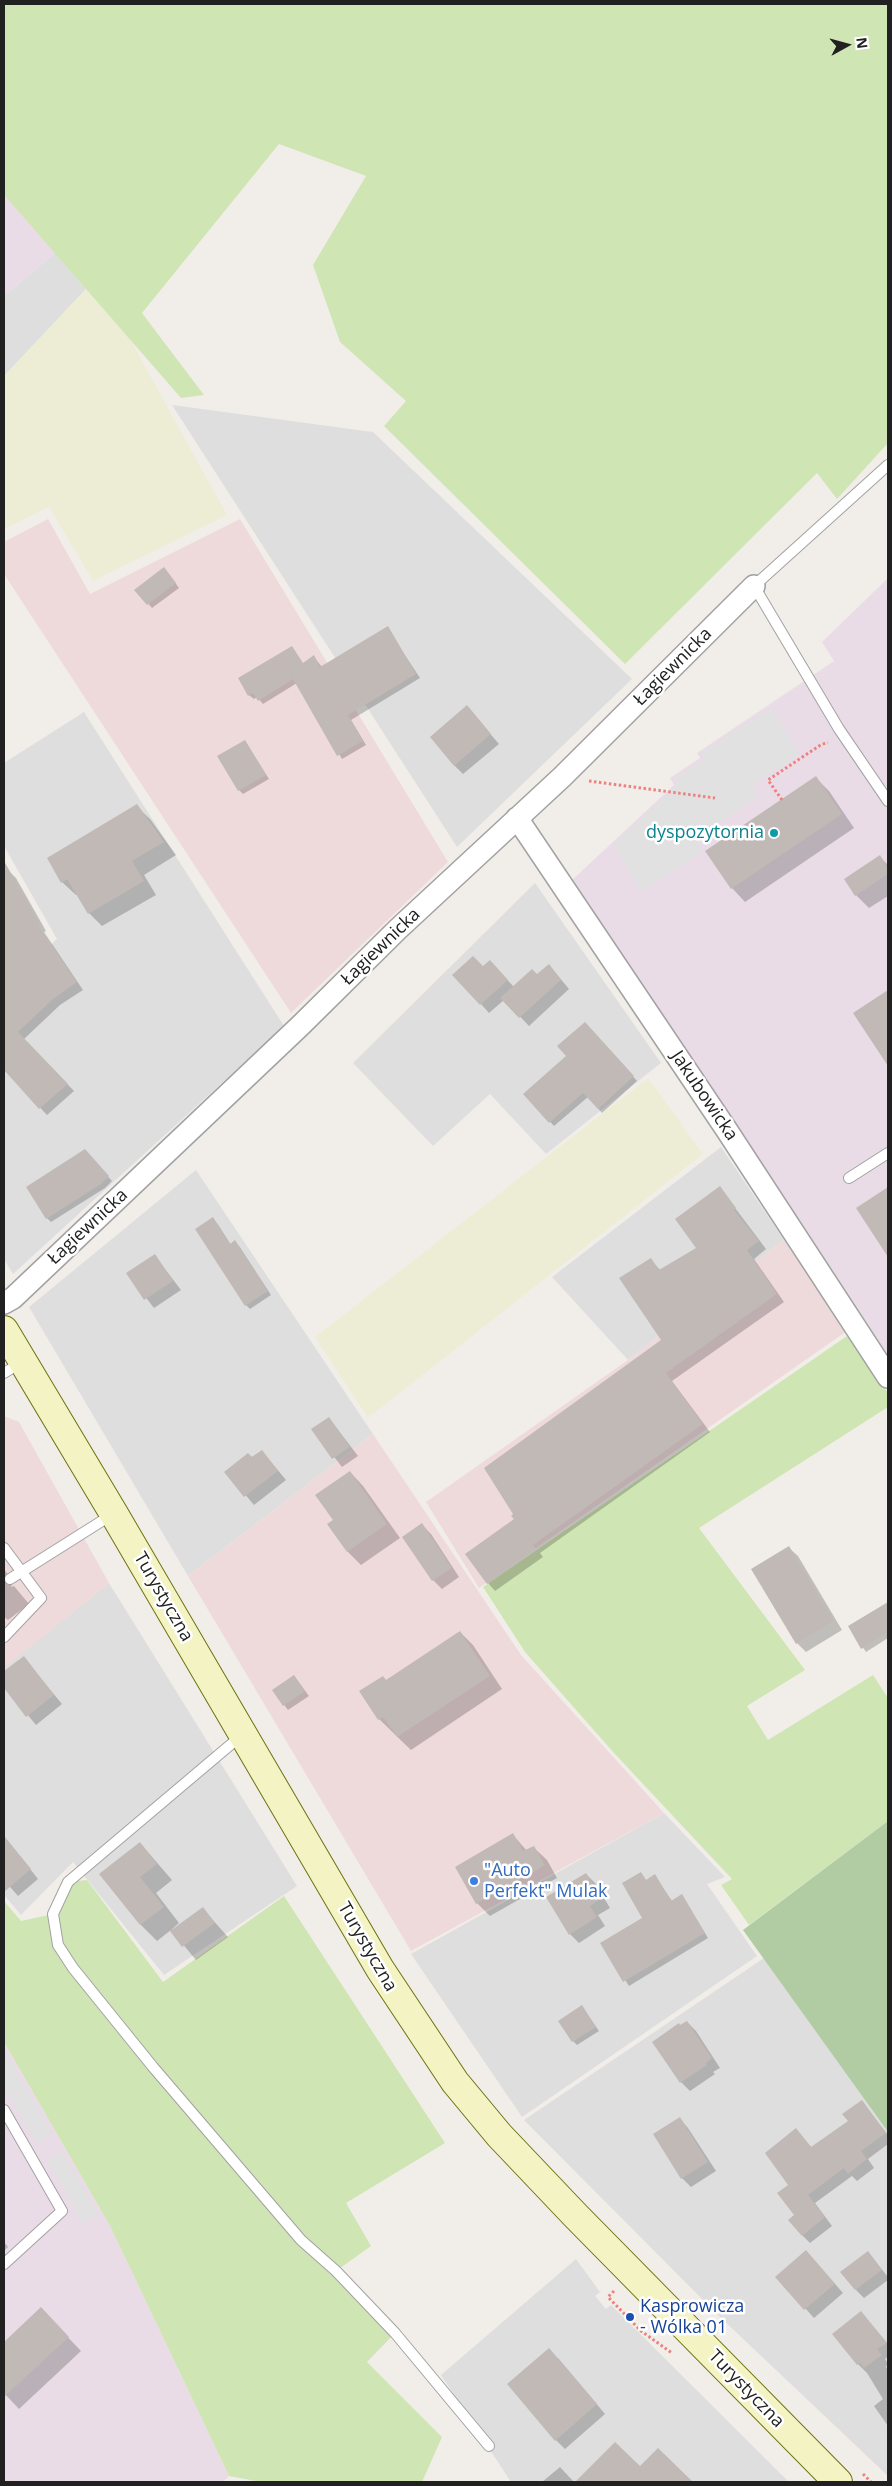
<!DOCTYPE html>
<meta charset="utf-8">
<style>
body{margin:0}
#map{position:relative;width:892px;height:2486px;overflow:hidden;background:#f1eee9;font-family:"Open Sans",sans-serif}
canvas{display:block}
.frame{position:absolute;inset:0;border:5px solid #212121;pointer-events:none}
.north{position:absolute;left:822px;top:20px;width:50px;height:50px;-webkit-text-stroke:4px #fff;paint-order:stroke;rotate:83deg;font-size:14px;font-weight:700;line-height:20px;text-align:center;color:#212121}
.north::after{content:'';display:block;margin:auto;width:18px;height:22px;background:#212121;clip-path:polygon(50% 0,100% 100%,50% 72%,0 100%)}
</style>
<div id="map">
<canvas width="892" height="2486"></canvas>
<div class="frame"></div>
<div class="north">N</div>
</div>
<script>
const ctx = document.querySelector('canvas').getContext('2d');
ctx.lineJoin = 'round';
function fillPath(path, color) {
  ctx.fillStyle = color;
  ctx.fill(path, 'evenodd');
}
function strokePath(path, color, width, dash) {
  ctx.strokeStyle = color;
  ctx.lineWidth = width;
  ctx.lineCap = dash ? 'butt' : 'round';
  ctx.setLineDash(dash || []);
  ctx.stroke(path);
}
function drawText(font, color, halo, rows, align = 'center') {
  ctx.font = font + ' "Open Sans",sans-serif';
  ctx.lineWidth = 5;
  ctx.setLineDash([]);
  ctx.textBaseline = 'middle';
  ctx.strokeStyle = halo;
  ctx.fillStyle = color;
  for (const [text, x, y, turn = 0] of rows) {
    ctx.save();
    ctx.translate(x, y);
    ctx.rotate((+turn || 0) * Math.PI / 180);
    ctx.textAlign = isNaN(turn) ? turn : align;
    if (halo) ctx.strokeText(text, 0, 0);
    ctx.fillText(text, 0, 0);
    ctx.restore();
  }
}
const residential = new Path2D(`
 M55,253L86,289L4,376V296Z
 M172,405L373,432L632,679L457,847Z
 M84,712L284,1026L13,1274L4,1259V989L57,939L4,846V763Z
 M535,883L661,1063L546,1154L490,1094L433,1146L353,1063Z
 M721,1147L784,1240L628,1360L552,1277Z
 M196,1170L373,1434L188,1576L29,1307Z
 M109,1583L297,1886L164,1975L73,1862L21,1915L4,1895V1667Z
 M664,1813L725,1877L707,1884L757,1956L522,2117L411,1954Z
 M764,1958L888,2132V2476L720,2317L524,2120Z
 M576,2259L600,2292L595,2296L606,2309L611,2305L789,2482H511L441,2375Z`);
const commercial = new Path2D(`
 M48,519L90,594L240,519L448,862L291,1013L4,574V542Z
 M784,1240L847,1331L479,1588L426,1502L628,1360Z
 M4,1416L19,1422L109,1583L4,1668Z
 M373,1434L521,1655L664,1813L411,1951L188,1576Z`);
const industrial = new Path2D(`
 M4,195L55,253L4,296Z
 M888,578V1360L571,881L674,785L670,778L700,758L697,753L834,661L822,642Z
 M4,2042L110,2226L229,2476L223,2482H4Z`);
const farmland = new Path2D(`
 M86,289L130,339L227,515L93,581L49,507L4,529V376Z
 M648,1078L703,1154L368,1418L315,1337Z`);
const grass = new Path2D(`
 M4,4H888V443L837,499L817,473L625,664L384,426L406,401L340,342L313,265L366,176L279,144L142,313L204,395L181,398L4,195Z
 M847,1336L888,1393V1407L699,1528L805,1670L747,1706L768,1740L873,1675L888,1698V1821L749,1925L721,1885L732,1879L614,1753L525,1652L483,1587Z
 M87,1880L163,1982L284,1896L445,2143L346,2203L371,2246L336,2271L395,2333L367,2362L442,2437L422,2482H261L229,2476L110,2226L4,2042V1901L21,1921L53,1914L68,1882Z`);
const forest = new Path2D(`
 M888,1821V2132L743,1930Z`);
const parking = new Path2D(`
 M771,708L800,754L753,785L758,796L695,839L703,852L642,892L613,845L678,784L675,778L705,760L701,753Z
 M4,2049L53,2135L37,2144L4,2086Z
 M62,2152L98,2214L83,2223L47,2160Z`);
const shadow = new Path2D(`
 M168,573L179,588L152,608L136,590Z
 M387,628L420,678L351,720L366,745L342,759L297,683L263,704L257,697L254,699L249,695L292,648L303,664L314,657L322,667Z
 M467,707L499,744L463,774L454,765Z
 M245,741L269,779L243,794L239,790Z
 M816,778L829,791L854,828L745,902L732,888Z
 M136,806L150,819L176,855L144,875L156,895L102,926L89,913L78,894L76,895L62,882L48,858Z
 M880,857L888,865V896L869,908L856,895Z
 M9,871L16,878L46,931L44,932L83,990L60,1005L24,1039L74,1091L47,1115L4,1069V874Z
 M549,965L569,989L529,1026L504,1000L489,1013L481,1004L483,967L498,970L514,987L537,976Z
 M888,991V1063L855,1013Z
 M589,1028L637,1081L602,1113L588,1097L554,1126L525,1094L568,1056Z
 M85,1151L112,1181L105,1188L51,1222L47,1218Z
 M720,1188L766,1249L754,1259L784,1302L672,1381L710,1432L540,1553L543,1557L495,1591L488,1583L515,1520L663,1341L650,1259L661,1271L698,1248Z
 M888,1188V1254L858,1209Z
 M217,1223L231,1245L239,1246L271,1295L250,1309L246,1305Z
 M155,1256L181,1290L154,1308L127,1273Z
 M329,1418L358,1456L342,1467L313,1430Z
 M262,1451L286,1480L254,1505L226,1472Z
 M350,1472L363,1486L400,1538L361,1565L348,1552L328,1524L334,1520Z
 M422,1525L431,1534L459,1577L442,1589L433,1580L404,1537Z
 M789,1548L798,1556L842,1630L806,1652L797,1643Z
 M4,1569L13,1582L11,1587L14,1586L29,1604L8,1620L4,1617Z
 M888,1603V1638L866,1652L849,1627Z
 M460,1632L473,1645L502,1689L411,1750L379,1719L386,1681Z
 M24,1658L62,1704L36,1725L4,1686V1673Z
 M294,1676L309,1696L288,1710L273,1690Z
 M513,1835L527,1851L533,1847L547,1860L557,1878L490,1916L477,1903Z
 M4,1836L38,1879L18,1896L4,1880Z
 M140,1843L172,1880L156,1893L179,1923L172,1929L173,1930L203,1909L228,1937L196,1960L171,1930L157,1941L141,1925L101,1874Z
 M586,1874L595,1883L610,1908L598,1915L605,1926L579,1943L570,1934Z
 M641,1874L647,1881L655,1876L672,1901L682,1896L708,1938L629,1986L602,1944L644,1918Z
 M582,2007L599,2031L577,2045L573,2041Z
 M687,2022L696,2031L720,2068L713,2072L715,2074L690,2091L681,2082V2026Z
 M862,2102L888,2135V2144L868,2159L874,2168L857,2181L852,2176L815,2203L832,2226L810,2243L802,2235L795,2216L790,2185L796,2130L812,2148L849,2121Z
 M680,2119L688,2128L716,2171L691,2187L682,2178Z
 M4,2242L8,2247L4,2251Z
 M868,2252L888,2277V2280L864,2298L856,2290Z
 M815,2261L843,2293L814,2318L777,2277Z
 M41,2309L81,2351L19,2409L4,2393V2344Z
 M861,2313L888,2344V2357L885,2359L888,2363L886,2367L888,2370V2426L874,2406L883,2399L867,2373L858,2364Z
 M558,2358L605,2414L565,2449L556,2440Z
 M615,2443L640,2468L658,2450L691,2482H576Z
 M560,2467L574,2482H542Z`);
const building = new Path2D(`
 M164,567L176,583L147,605L134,590Z
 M388,626L416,674L348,715L363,741L337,756L293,679L258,701L253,693L248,696L238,678L292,646L303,663L314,655L320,667Z
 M467,705L491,734L454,766L430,737Z
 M245,740L266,775L238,791L217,756Z
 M816,776L842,814L731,889L705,851Z
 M137,804L164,842L132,861L144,881L88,914L67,879L61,883L47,858Z
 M880,855L888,868V874L855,896L844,879Z
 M4,861L40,924L38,925L77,982L53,999L18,1032L68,1084L39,1109L4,1070Z
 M473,956L483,966L490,960L508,980L480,1005L452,975Z
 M549,964L561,980L519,1018L500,998L532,969L537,974Z
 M888,990V1066L853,1013Z
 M585,1022L634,1076L598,1109L583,1093L549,1123L523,1094L566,1056L557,1046Z
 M85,1149L109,1176L101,1184L46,1219L26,1187Z
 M720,1186L736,1208L734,1210L759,1241L747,1250L777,1294L666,1373L703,1424L533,1545L536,1548L487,1584L465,1554L514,1519L511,1516L513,1514L484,1468L661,1340L619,1278L651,1258L659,1270L696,1248L675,1219Z
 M888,1187V1257L856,1208Z
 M213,1217L230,1244L235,1240L268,1291L245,1306L195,1229Z
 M155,1254L173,1281L144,1300L126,1273Z
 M329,1417L350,1447L332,1459L311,1429Z
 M262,1450L278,1471L244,1497L224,1472L248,1453L252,1457Z
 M350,1471L387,1524L347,1552L327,1524L333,1520L315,1495Z
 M422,1523L452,1568L432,1581L402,1537Z
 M789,1546L834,1621L796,1644L751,1569Z
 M888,1602V1632L861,1649L848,1626Z
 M460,1631L490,1676L397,1737L383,1717L378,1720L359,1691L383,1676L386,1680Z
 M24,1656L54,1695L26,1717L4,1688V1671Z
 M294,1675L305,1691L283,1706L272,1690Z
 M513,1833L523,1851L534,1846L545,1865L476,1904L455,1867Z
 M4,1836L31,1869L4,1892Z
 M140,1842L157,1864L140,1877L164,1907L140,1925L99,1874Z
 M641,1872L646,1880L655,1874L671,1901L682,1894L705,1933L623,1982L600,1943L642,1918L622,1883Z
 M586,1873L602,1898L590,1906L597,1917L569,1935L546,1897Z
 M203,1907L215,1923L182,1947L170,1931Z
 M582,2005L596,2027L572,2042L558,2021Z
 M687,2021L712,2058L706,2063L707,2065L680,2083L652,2042L679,2023L680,2025Z
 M862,2100L886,2133L861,2151L867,2159L848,2174L844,2168L808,2195L825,2217L802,2236L788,2220L794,2215L777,2193L788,2185L765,2153L796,2128L811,2147L848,2121L842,2114Z
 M680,2117L708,2162L681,2179L653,2134Z
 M806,2250L835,2284L804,2310L775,2277Z
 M868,2251L882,2270L855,2290L840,2272Z
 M41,2307L69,2337L4,2397V2342Z
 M861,2311L887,2343L877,2349L882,2355L864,2368L860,2363L857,2365L832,2334Z
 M549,2348L597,2404L555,2441L507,2384Z
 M615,2442L640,2466L658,2448L693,2482H575Z`);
const path = new Path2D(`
 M589,781L715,798
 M782,800L768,780L822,744L828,743
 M614,2291L608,2297L641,2331L672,2353
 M863,2474L871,2482`);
const service = new Path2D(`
 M888,465L754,586L839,729L888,801
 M849,1178L888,1153
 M4,1373L22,1362
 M4,1548L41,1598L4,1637
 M10,1579L113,1514
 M242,1735L68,1882L53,1914L58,1945L73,1968L153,2067L301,2240L336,2271L395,2333L489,2446
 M4,2110L62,2211L4,2264`);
const minor = new Path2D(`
 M517,818L728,1132L888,1377
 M4,1303L13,1298L301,1025L398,929L562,777L754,586`);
const secondary = new Path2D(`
 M4,1330L114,1514L380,1969L455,2082L499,2135L575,2215L838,2482`);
const markers = [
 [774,833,5,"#0f9aa8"],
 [474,1881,5,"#3f7fe0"],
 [630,2317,5,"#1a4fb4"]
];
const streetNames = [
 ["Łagiewnicka",673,667,-45],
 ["Łagiewnicka",381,947,-44],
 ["Jakubowicka",704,1096,56],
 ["Łagiewnicka",88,1227,-43],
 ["Turystyczna",163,1597,60],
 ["Turystyczna",367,1947,60],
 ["Turystyczna",746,2389,46]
];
const cultureNames = [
 ["dyspozytornia",764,833]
];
const shopNames = [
 ["\"Auto",484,1871],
 ["Perfekt\" Mulak",484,1892]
];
const transitNames = [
 ["Kasprowicza",640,2307],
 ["- Wólka 01",640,2328]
];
fillPath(residential, '#dfdede');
fillPath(commercial, '#efdadb');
fillPath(industrial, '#e9dce7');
fillPath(farmland, '#ededd6');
fillPath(grass, '#d0e5b4');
fillPath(forest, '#b1cca2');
fillPath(parking, '#e1e1e1');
fillPath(shadow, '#0003');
fillPath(building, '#c1b9b6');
strokePath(service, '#a2a2a2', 12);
strokePath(minor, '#a2a2a2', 24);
strokePath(secondary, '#6d7110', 30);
strokePath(path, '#ee807d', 3, [2.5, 2.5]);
strokePath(service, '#fff', 10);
strokePath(minor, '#fff', 21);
strokePath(secondary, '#f4f3c3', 28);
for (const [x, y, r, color] of markers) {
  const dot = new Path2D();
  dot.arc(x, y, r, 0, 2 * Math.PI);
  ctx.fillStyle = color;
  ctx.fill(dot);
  strokePath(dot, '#fff', 2);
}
drawText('18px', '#212121', '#fff', streetNames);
drawText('18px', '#0d838f', '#fff', cultureNames, 'right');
drawText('18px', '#366cbe', '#fff', shopNames, 'left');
drawText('18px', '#164399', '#fff', transitNames, 'left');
</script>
